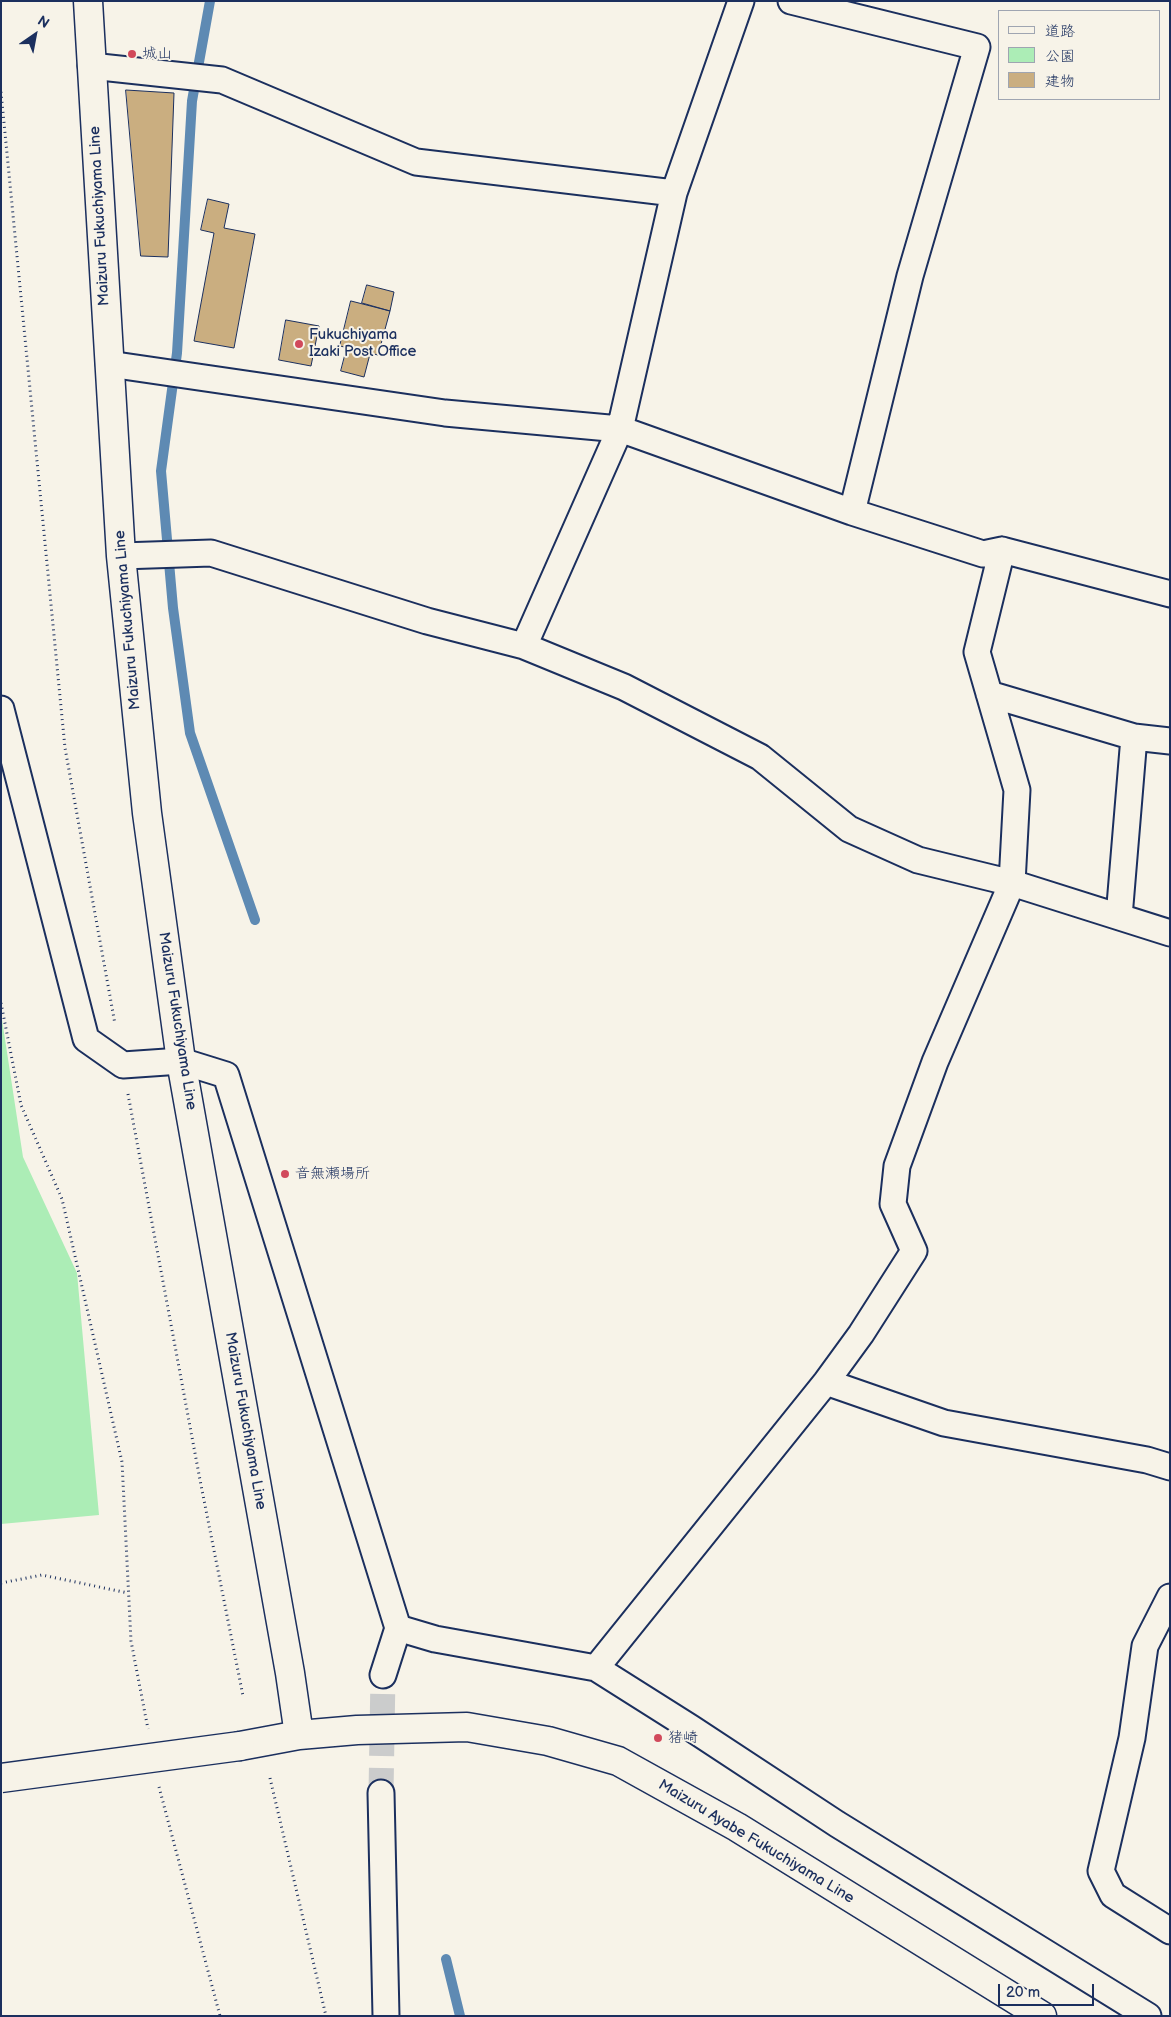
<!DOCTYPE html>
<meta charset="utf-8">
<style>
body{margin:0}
#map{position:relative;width:1171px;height:2017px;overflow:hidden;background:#f7f3e8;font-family:"Balsamiq Sans","Klee One",sans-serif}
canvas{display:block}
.frame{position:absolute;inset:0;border:2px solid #1b2f5e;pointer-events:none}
.legend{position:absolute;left:998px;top:10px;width:162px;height:90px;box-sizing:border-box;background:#f7f3e8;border:1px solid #9fa5b1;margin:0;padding:6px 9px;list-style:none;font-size:15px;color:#1b2f5e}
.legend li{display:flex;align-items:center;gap:10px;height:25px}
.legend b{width:25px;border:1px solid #9fa5b1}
.north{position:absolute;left:10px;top:10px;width:50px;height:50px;-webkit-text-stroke:4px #f7f3e8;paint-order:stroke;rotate:33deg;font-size:14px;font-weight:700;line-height:20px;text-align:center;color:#1b2f5e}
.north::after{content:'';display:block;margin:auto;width:18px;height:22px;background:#1b2f5e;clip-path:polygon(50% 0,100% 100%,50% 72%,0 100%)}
.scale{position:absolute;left:998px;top:1984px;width:96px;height:22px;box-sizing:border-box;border:2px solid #1b2f5e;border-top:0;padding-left:6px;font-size:15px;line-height:18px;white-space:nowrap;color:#1b2f5e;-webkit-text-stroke:4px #f7f3e8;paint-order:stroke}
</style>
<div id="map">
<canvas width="1171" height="2017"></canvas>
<div class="frame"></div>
<ul class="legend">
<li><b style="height:6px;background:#f7f3e8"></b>道路</li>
<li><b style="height:14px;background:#acedb6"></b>公園</li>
<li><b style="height:14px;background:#caae80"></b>建物</li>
</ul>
<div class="north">N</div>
<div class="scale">20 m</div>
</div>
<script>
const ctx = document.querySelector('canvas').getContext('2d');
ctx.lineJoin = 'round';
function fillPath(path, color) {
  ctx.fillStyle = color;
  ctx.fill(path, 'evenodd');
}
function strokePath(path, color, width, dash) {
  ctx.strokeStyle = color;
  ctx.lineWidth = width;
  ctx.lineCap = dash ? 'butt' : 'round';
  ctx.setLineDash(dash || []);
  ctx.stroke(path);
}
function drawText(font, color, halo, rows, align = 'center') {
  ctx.font = font + ' "Balsamiq Sans","Klee One",sans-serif';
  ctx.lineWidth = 4;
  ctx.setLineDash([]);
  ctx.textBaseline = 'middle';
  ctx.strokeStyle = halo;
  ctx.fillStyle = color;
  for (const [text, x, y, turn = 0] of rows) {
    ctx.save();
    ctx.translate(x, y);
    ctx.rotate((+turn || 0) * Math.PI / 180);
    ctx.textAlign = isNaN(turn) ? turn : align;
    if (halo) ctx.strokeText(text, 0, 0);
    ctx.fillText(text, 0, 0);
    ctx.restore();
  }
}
const green = new Path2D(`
 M1,1013L23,1157L77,1273L99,1515L1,1524Z`);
const stream = new Path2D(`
 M210,1L192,101L177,353L161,471L173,608L190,733L255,920
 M446,1959L460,2016`);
const building = new Path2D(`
 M126,90L174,93L168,257L141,256Z
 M208,199L229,204L224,228L255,234L234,348L194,341L214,233L201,230Z
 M367,285L394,292L390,311L362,303Z
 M351,301L390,311L378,355L340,346Z
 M286,320L319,326L311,366L279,360Z
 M347,348L370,354L364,377L341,371Z`);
const streetTunnel = new Path2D(`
 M381,1793L383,1675`);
const path = new Path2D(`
 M1,92L65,748L115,1024
 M1,1003L21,1105L62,1199L122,1462L131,1641L148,1729
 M128,1094L200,1480L243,1696
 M1,1583L42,1575L128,1593
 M270,1778L326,2016
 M159,1787L220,2016`);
const street = new Path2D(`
 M791,1L977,47L910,276L852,512
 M91,66L222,80L416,162L674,193
 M109,364L445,413L620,429L852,512L983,554L1002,550L1170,594
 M121,556L211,553L427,621L524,646L624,687L760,757L849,829L918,860L1012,883L1170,933
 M524,646L620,429L674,193L741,1
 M989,694L1134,737L1119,917
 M1,709L86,1039L123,1065L181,1061L226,1075L398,1628L435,1639L596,1668L691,1728L837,1824L1148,2016
 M1134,737L1170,741
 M826,1382L944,1423L1147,1460L1170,1467
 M1170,1597L1145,1646L1132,1738L1101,1871L1113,1895L1170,1931
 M596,1668L826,1382L861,1334L914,1251L893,1204L897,1166L935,1062L1012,883L1017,790L977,652L1002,550
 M383,1675L398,1628
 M381,1793L386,2016`);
const primary = new Path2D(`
 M88,1L121,556L147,813L181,1061L290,1673L299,1735
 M240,1746L299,1735L357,1730L467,1727L548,1741L618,1761L737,1827L1042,2016`);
const primaryBridge = new Path2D(`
 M1,1778L240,1746`);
const markers = [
 [132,54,5,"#d1495b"],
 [299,344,5,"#d1495b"],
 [285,1174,5,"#d1495b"],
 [658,1738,5,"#d1495b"]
];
const poiNames = [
 ["城山",142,54],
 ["Fukuchiyama",309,335],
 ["Izaki Post Office",309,352],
 ["音無瀬場所",295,1174],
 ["猪崎",668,1738]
];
const streetNames = [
 ["Maizuru Fukuchiyama Line",100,216,-93],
 ["Maizuru Fukuchiyama Line",128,620,-95],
 ["Maizuru Fukuchiyama Line",177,1021,81],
 ["Maizuru Fukuchiyama Line",245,1421,80],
 ["Maizuru Ayabe Fukuchiyama Line",756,1842,31]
];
fillPath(green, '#acedb6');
strokePath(stream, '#5e8ab3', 10);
fillPath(building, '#caae80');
strokePath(building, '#1b2f5e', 1);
strokePath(streetTunnel, '#cbcccc', 25, [25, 12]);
strokePath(street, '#1b2f5e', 29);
strokePath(primary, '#1b2f5e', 31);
strokePath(path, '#1b2f5e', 3, [1, 4]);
strokePath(street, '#f7f3e8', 25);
strokePath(primary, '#f7f3e8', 28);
strokePath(primaryBridge, '#1b2f5e', 31, []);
strokePath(primaryBridge, '#f7f3e8', 28);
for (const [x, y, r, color] of markers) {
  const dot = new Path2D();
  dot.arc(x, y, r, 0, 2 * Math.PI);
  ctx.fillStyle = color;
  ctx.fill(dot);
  strokePath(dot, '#f7f3e8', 2);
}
drawText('15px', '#1b2f5e', '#f7f3e8', poiNames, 'left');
drawText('15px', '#1b2f5e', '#f7f3e8', streetNames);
</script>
